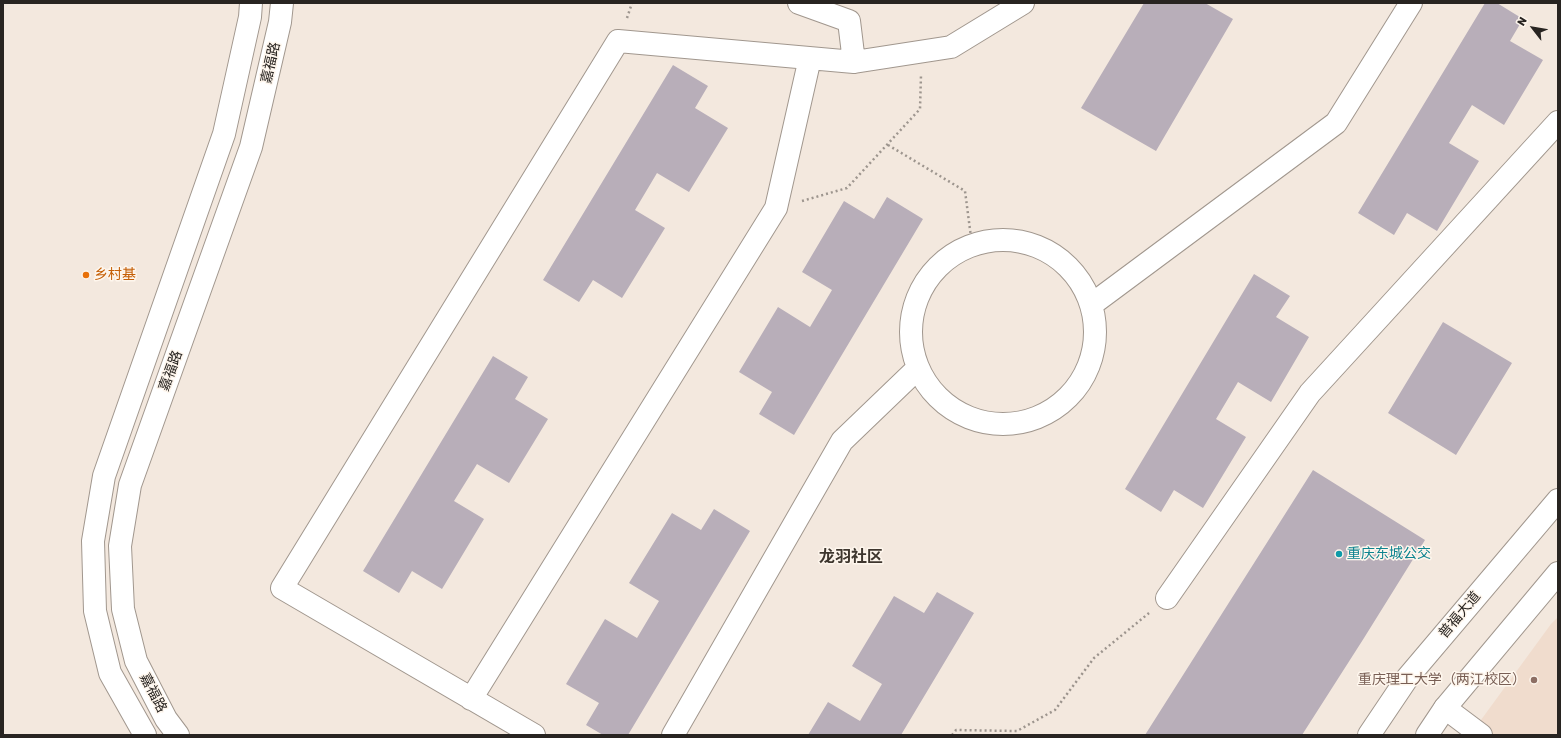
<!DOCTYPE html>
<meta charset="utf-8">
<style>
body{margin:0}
#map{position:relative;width:1561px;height:738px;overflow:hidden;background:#f3e8de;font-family:Rubik,sans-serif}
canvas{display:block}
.frame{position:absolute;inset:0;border:4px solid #282421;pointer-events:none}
.north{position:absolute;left:1513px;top:8px;width:40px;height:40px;-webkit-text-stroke:3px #fef6ed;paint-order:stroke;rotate:301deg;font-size:11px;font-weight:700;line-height:16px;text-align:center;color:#282421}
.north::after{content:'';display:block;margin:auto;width:14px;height:18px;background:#282421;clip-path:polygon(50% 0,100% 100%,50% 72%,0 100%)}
</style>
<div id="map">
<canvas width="1561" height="738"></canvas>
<div class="frame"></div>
<div class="north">N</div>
</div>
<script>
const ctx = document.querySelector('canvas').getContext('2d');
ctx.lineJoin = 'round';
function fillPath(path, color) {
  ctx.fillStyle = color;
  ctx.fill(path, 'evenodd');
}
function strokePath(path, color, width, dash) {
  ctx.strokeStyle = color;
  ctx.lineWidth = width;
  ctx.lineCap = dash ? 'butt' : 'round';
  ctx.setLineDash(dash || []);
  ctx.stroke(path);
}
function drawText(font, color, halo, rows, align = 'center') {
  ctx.font = font + ' Rubik,"Noto Sans SC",sans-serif';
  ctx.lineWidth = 3;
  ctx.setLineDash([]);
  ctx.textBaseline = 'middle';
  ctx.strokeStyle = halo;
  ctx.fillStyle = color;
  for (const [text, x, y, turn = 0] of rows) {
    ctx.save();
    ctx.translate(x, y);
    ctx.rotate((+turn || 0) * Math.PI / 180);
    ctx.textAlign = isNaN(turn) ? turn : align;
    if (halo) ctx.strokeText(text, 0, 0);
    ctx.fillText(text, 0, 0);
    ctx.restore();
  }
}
const education = new Path2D(`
 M1558,617V735H1470L1551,624Z`);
const building = new Path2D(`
 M1144,3H1205L1233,19L1156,151L1081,108Z
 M1485,3H1497L1523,19L1510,41L1543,60L1504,125L1472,105L1449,143L1479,161L1437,231L1407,213L1394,235L1358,213Z
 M673,65L708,86L695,108L728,128L689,192L657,173L635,210L665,228L622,298L593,280L579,302L543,280Z
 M887,197L923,219L794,435L759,414L772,392L739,372L778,307L810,327L832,290L802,272L844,201L874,219Z
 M1254,274L1290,296L1276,317L1309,337L1271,402L1238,382L1216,419L1246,437L1203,508L1174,490L1161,512L1125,489Z
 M1443,322L1512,363L1456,455L1388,413Z
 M493,356L528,377L515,399L548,419L509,483L477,464L454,501L484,519L442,589L412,571L399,593L363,571Z
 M1313,470L1425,540L1364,638L1302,735H1145Z
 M714,509L750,531L628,735H603L586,725L599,703L566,684L605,619L637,638L659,601L629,583L672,513L701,530Z
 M937,592L974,613L901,735H808L828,702L860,721L882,684L852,666L894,596L924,613Z`);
const path = new Path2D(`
 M627,18L632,3
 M888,145L965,191L972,245
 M802,201L847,188L920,109L921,75
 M952,735L956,730L1017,731L1055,710L1094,658L1149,613`);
const minor = new Path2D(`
 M799,3L849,21L854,62
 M911 332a92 92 0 1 1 184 0a92 92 0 1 1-184 0Z
 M1091,305L1336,123L1411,3
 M1167,598L1310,393L1558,122
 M471,699L776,208L810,58
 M1445,708L1481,735
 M534,735L282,588L618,41L854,62L951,47L1023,3
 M673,735L842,441L918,368`);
const secondary = new Path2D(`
 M145,735L110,673L95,611L93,541L104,476L224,134L250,17L251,3
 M178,735L166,719L136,661L123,609L120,546L130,485L251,147L280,22L282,3`);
const primary = new Path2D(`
 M1369,735L1408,677L1558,500
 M1427,735L1445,708L1558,573`);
const markers = [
 [86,275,4,"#e8710a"],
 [1339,554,4,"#0f9aa8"],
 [1534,680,4,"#8d6e63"]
];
const streetNames = [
 ["嘉福路",271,63,-77],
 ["嘉福路",171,371,-70],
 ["普福大道",1460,615,-50],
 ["嘉福路",153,693,63]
];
const foodNames = [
 ["乡村基",94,275]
];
const cultureNames = [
 ["重庆东城公交",1347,554]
];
const educationNames = [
 ["重庆理工大学（两江校区）",1526,680]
];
const quarterNames = [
 ["龙羽社区",851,557]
];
fillPath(education, '#f0dccd');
fillPath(building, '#b8aeb9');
strokePath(minor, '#a1978e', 24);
strokePath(secondary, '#a1978e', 24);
strokePath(primary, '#a1978e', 24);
strokePath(path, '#9d958e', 2.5, [2, 3]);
strokePath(minor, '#fff', 22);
strokePath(secondary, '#fff', 22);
strokePath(primary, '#fff', 22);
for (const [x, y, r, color] of markers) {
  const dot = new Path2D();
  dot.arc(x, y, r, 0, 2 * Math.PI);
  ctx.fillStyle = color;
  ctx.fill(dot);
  strokePath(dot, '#fef6ed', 1.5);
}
drawText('14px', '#282421', '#fef6ed', streetNames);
drawText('14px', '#c56008', '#fef6ed', foodNames, 'left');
drawText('14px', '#0d838f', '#fef6ed', cultureNames, 'left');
drawText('14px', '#785e54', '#fef6ed', educationNames, 'right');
drawText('bold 16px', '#3e362e', '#fef6ed', quarterNames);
</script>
